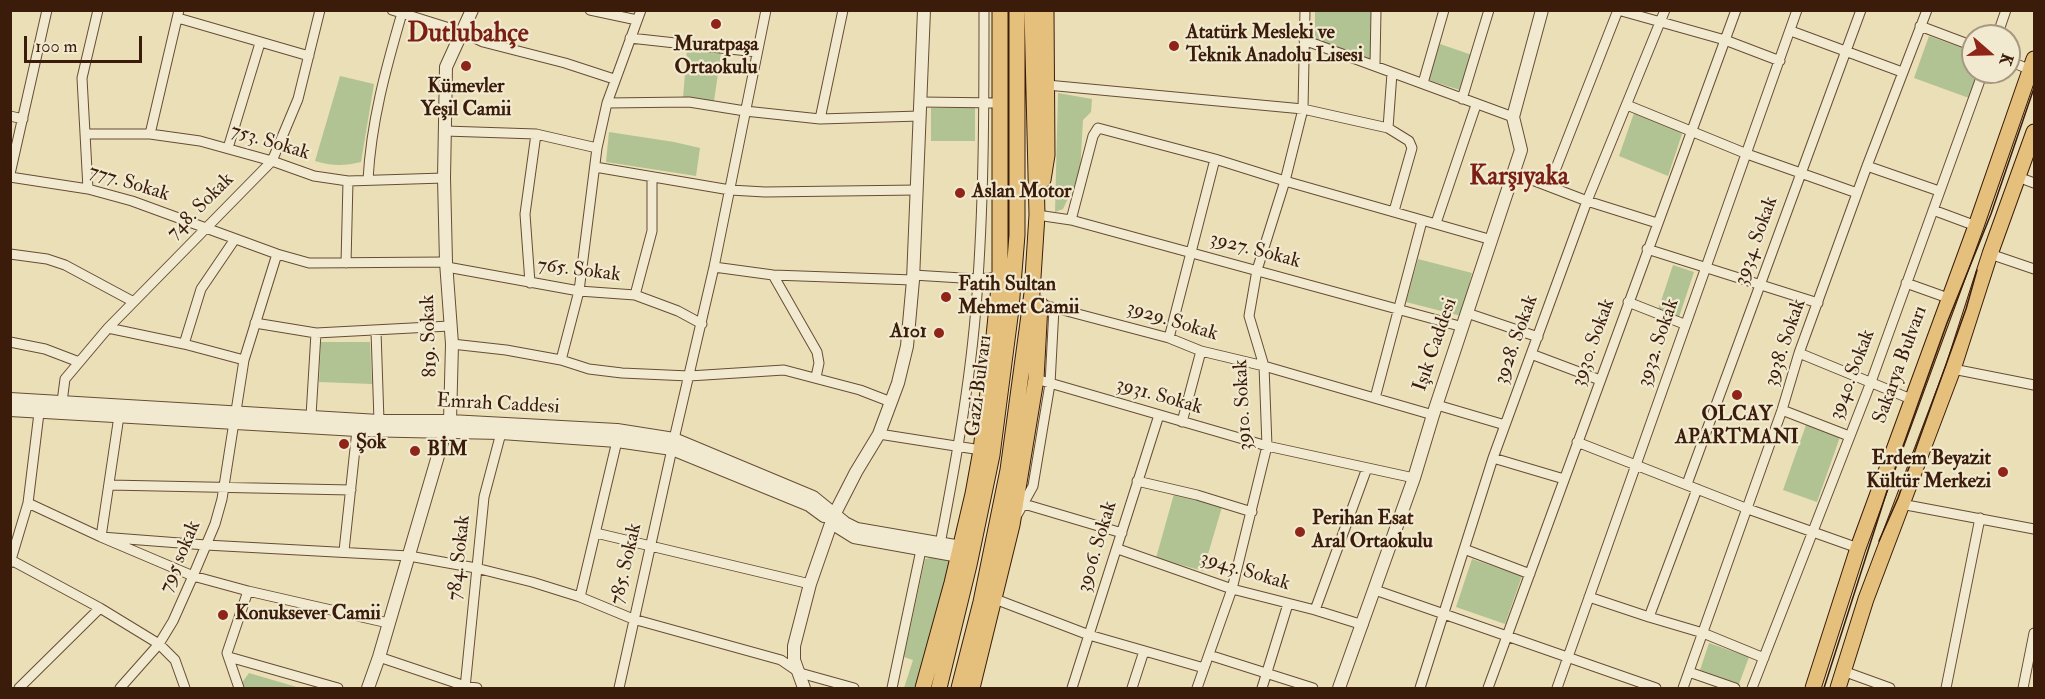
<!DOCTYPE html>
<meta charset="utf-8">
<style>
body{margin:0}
#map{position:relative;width:2045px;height:699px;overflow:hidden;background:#eadfb7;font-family:"IM FELL Double Pica",serif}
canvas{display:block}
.frame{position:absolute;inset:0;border:12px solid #3b1c0a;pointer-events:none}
.north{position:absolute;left:1961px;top:24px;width:60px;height:60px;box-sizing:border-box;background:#f1ead0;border:2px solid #a89881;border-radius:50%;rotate:110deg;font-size:16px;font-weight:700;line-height:24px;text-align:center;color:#3b1c0a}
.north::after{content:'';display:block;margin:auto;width:21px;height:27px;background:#8f2418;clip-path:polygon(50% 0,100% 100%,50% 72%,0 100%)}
.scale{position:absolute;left:24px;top:36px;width:118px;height:27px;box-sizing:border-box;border:3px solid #3b1c0a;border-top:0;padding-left:8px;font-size:18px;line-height:21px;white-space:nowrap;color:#3b1c0a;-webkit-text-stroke:4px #f1ead0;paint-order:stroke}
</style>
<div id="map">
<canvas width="2045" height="699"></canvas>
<div class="frame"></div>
<div class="north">K</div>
<div class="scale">100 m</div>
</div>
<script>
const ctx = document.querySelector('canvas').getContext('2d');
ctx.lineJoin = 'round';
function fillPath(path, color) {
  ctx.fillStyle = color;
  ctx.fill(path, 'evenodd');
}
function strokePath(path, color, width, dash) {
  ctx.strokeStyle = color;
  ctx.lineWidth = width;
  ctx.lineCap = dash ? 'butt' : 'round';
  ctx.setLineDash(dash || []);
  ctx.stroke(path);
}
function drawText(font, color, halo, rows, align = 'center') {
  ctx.font = font + ' "IM FELL Double Pica",serif';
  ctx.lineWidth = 4.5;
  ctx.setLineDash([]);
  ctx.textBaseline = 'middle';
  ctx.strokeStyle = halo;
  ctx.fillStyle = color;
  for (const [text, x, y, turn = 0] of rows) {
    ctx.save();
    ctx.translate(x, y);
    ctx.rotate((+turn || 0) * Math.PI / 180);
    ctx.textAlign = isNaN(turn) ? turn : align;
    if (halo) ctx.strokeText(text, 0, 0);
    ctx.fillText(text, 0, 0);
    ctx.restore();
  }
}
const green = new Path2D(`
 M1315,11H1371L1370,60L1315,41Z
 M1929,36L1973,52V72H1978L1969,98L1914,78Z
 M1440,44L1472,55L1460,90L1428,80Z
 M687,49L721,53L714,101L683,98Z
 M340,76L374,84L361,162C344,166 332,166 315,161Z
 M1058,93L1092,99L1091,112L1083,120L1080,173L1063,209L1055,212Z
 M931,108H975V141H931Z
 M1634,113L1676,128L1682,134L1668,176L1619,156Z
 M609,132L674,142L700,148L696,176L606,162Z
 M1418,259L1472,273L1461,316L1406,302Z
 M1673,265L1694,272L1679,317L1658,310Z
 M321,342H370L372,384L319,382Z
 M1806,425L1840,437L1817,502L1783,490Z
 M1174,494L1222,507L1203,571L1156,558Z
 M936,557L947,558L953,566L919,688H904L913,660L904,657L925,559Z
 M1472,559L1522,576L1505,624L1456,607Z
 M1709,643L1749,657L1739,684L1700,670Z
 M249,673L300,688H243L241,684Z`);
const minor = new Path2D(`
 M392,10L462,32L483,42L565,63L614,79
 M590,10L637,20
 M1618,10L1725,40L1780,61
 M178,18L309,56
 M1920,26L1973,46
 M1791,31L1902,72
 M1997,36L2006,10
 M630,38L757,52
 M1304,40L1513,117
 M2009,61L2031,70
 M1375,65L1376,10
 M1392,73L1388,128L1409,141L1412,148L1394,211
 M1423,83L1444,10
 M1047,85L1303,109L1388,128
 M1462,99L1489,10
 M920,102L1000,103
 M607,103L689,102L745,111L820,119L920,116
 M1627,105L1747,154L1857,193
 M10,116L23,119
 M820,119L843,10
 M445,131L536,134L597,148
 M86,134H150L200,141L272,161L314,176L348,181L444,178
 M150,134L179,10
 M228,148L260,43
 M1867,166L1939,191
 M595,167L730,190L765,192L917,190
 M1514,173L1587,201L1657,223
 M10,174L47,10
 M10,177L88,189L132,201L277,254L309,263L446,262
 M2018,177L2034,183
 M368,180C371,122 386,68 402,13
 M1549,186L1618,10
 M88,189L82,78L98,10
 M1933,210L1976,226
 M1037,215L1071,220L1463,327
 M1071,220L1093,136L1098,128L1215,159L1285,181L1492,240
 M1436,223L1476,105
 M1647,249L1818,303
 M10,254L47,259L65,265L132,301
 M1990,254L2034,269
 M346,263L348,181
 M447,267L579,291L635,295L678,311L702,324
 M714,267L773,275L913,280
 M773,275L817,352L819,363L816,377
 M913,275L978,279L1000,277
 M530,283L525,214L536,134
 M1906,283L1948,298
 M635,295L652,231V177
 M1628,302L1684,324
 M1040,304L1169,338L1201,351L1264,366L1433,415
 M1467,313L1538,337
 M255,323L316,333L450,326
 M108,328L184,344L244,360
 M376,331L379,421
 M1169,338L1215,159
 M10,342L45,349L79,362
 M184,344L201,289L235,239
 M452,344L506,350L561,360L589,369L622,373L689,376L784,370L860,390L891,402
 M1799,353L1911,399
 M1531,354L1600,380
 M561,360L579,291L597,148L607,103L641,10
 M1953,369L2034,385
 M1036,379L1267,446L1414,478
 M1375,398L1422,221
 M62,402L65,379L108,328L272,161L298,99L320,10
 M1437,405L1505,425
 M1782,410L1849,436
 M236,411L244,360L277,254
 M119,416L101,537L193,576L248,591L388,623
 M311,416L316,333
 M1182,422L1201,351
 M879,434L981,450
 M674,439L714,267L766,10
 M1577,442L1748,509L1858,548
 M1493,458L1564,479
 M1137,481L1197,495L1252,512
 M1687,484L1861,10
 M109,485L351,490
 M28,503L101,537L206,545L409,556L476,568L532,582L580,597L633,619L781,660L800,673L854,688
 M1024,504L1122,533
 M1901,504L2034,529
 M1017,515L1033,486L1050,384L1054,308
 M596,533L810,584
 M940,544C957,456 973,368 978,279C984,190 984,100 984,10
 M1118,549L1232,589L1315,610L1363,625
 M1464,549L1530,574
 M344,551L357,430
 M11,560L100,608L159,644L175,660L185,688
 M10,563L28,503L39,413
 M1375,590L1656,688
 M580,597L617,441
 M1589,597L1649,617L1703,633L1764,658
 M995,599L1089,635L1204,668
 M1315,610L1367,468
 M1649,617L1697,489
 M1209,655L1313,688
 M229,657L338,688
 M379,657L465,686L477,688
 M1843,671L1890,688
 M1689,672L1735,688
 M19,688L100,608
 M120,688L159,644L173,621L193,576L215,524L222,499L234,422
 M239,688L227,653L248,591
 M465,688L484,497L501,433
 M619,688L672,449
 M892,688L921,550
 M1072,688L1159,415
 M1132,688L1144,651
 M1197,688L1232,589L1267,446L1264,366L1249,316L1257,270L1285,181L1303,109L1305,10
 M1262,688L1288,604
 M1420,688L1493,458L1587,201L1665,10
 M1488,688L1736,10
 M1557,688L1797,10
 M1683,688L1782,410L1799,353L1867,166L1927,10
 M1752,688L1871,382L1983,72
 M1946,688L1980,518
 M2023,688L2034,633`);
const tertiary = new Path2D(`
 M10,399L379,421H450L617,430L674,439L813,497L845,523L857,529L961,547
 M10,410L357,430L501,433L617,441L672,449L809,505L824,516
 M838,527L854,537L959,556
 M368,688L379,657L445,432L450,421L452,344L446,262L444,178L446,67L472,10
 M804,688L794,660V646L810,584L834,515L856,472L879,434L898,383L907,346L913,280L924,10
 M1339,688L1414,478L1433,415L1521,150L1513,117L1542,10`);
const primary = new Path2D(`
 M1813,688L1858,548L1976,226L2034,59
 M1838,688L1866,599L1953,369L1990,254L2034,132`);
const trunk = new Path2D(`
 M1043,180L1047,155L1046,10
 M923,688L952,583L973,494L981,450L990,375L1000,277V10
 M939,688L969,565L992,455L1011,309L1017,235V10
 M959,688L981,602L1008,470L1032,293L1037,215L1032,10
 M972,688L1012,525L1036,379L1040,304`);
const tram = new Path2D(`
 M1879,541L1898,498L1966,309L1977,270
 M1824,688L1887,491L1947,323L1991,214L2034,88`);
const markers = [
 [716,24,6,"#8f2418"],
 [1174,46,6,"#8f2418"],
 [466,66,6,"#8f2418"],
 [960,193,6,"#8f2418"],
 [946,297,6,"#8f2418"],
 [939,333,6,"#8f2418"],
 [1737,395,6,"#8f2418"],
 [344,444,6,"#8f2418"],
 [415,451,6,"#8f2418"],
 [2003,472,6,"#8f2418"],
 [1300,532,6,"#8f2418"],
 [223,615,6,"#8f2418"]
];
const poiNames = [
 ["Atatürk Mesleki ve",1186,34],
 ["Teknik Anadolu Lisesi",1186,57],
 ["Muratpaşa",716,46,"center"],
 ["Ortaokulu",716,69,"center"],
 ["Kümevler",466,88,"center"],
 ["Yeşil Camii",466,111,"center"],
 ["Aslan Motor",972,193],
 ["Fatih Sultan",958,286],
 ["Mehmet Camii",958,309],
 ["A101",927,333,"right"],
 ["OLCAY",1737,416,"center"],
 ["APARTMANI",1737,439,"center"],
 ["Şok",356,444],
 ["BİM",427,451],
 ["Erdem Beyazit",1991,460,"right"],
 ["Kültür Merkezi",1991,483,"right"],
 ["Perihan Esat",1312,520],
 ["Aral Ortaokulu",1312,543],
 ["Konuksever Camii",235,615]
];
const streetNames = [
 ["753. Sokak",270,143,17],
 ["777. Sokak",129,184,17],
 ["748. Sokak",201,207,-45],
 ["3934. Sokak",1757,241,-70],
 ["3927. Sokak",1255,251,15],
 ["765. Sokak",579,271,7],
 ["3929. Sokak",1172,322,17],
 ["819. Sokak",430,336,-92],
 ["3928. Sokak",1517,340,-70],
 ["3930. Sokak",1594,343,-70],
 ["3932. Sokak",1659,343,-71],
 ["3938. Sokak",1786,343,-71],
 ["Işık Caddesi",1436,345,-71],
 ["Sakarya Bulvarı",1901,365,-70],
 ["3940. Sokak",1853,375,-69],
 ["Gazi Bulvarı",980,386,-83],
 ["3931. Sokak",1159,397,16],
 ["Emrah Caddesi",498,405,3],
 ["3910. Sokak",1244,405,-93],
 ["3906. Sokak",1098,547,-73],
 ["795 sokak",181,557,-67],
 ["784. Sokak",460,558,-84],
 ["785. Sokak",627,564,-77],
 ["3943. Sokak",1245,572,17]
];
const districtNames = [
 ["Dutlubahçe",468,35],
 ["Karşıyaka",1519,178]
];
fillPath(green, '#b1c393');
strokePath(minor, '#674d35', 11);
strokePath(tertiary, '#674d35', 14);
strokePath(primary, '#3b1c0a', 17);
strokePath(trunk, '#3b1c0a', 17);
strokePath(minor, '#f1ead0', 9);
strokePath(tertiary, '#f1ead0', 12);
strokePath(primary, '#e5c07c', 15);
strokePath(trunk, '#e5c07c', 15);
strokePath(tram, '#3b1c0a', 1.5);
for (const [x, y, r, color] of markers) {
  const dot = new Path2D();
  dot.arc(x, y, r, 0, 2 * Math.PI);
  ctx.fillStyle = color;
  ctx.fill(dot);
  strokePath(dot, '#f1ead0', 2);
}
drawText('bold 20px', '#3b1c0a', '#f1ead0', poiNames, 'left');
drawText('20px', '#3b1c0a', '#f1ead0', streetNames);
drawText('bold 26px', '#7a1f14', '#f1ead0', districtNames);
</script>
